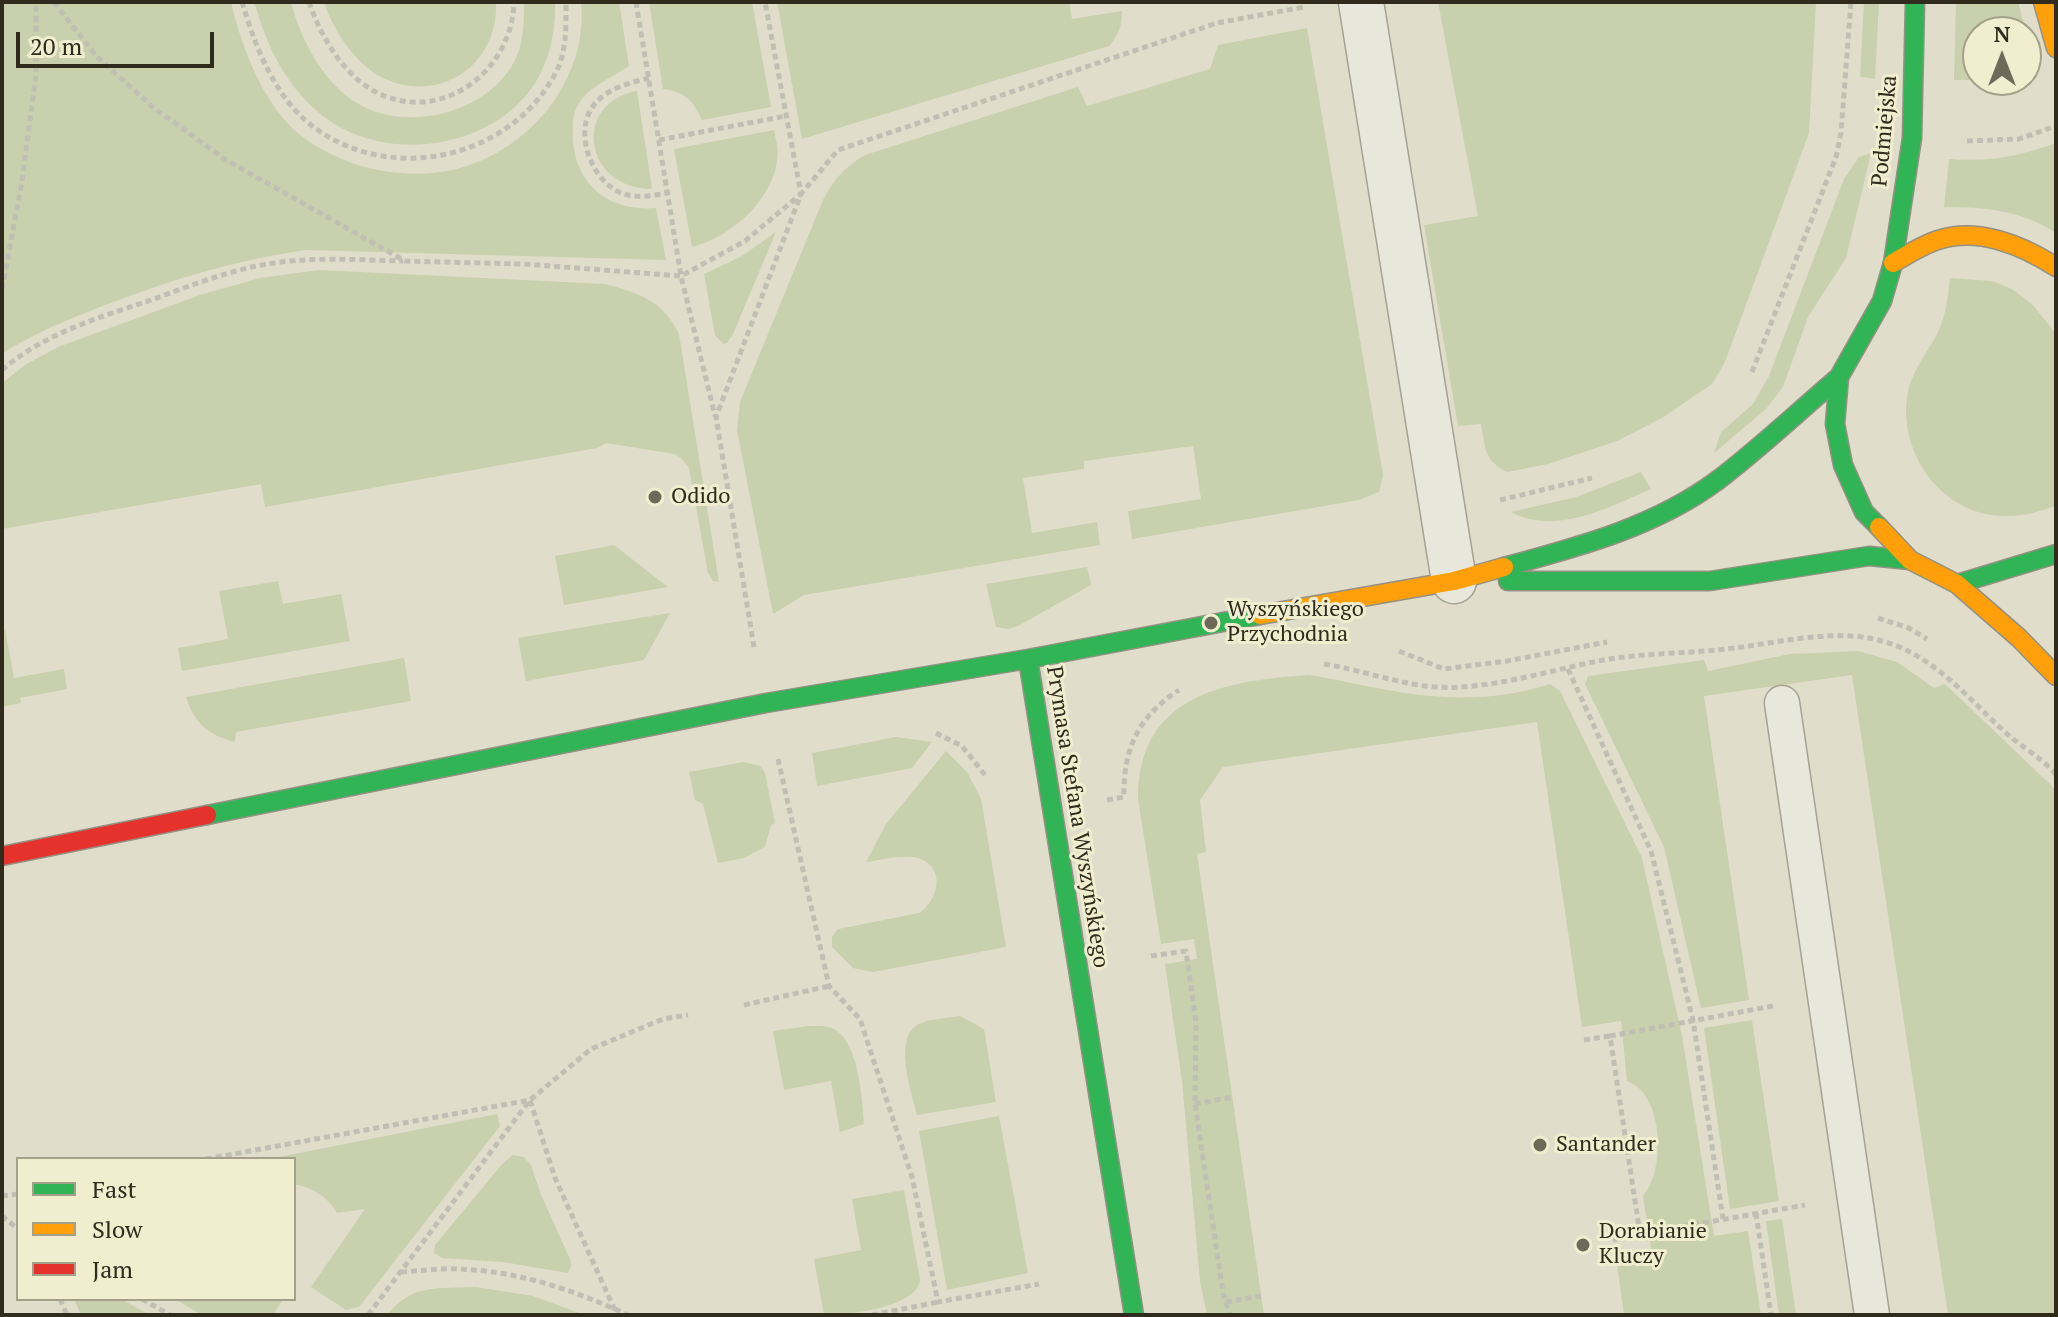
<!DOCTYPE html>
<meta charset="utf-8">
<style>
body{margin:0}
#map{position:relative;width:2058px;height:1317px;overflow:hidden;background:#e0deca;font-family:"PT Serif",serif}
canvas{display:block}
.frame{position:absolute;inset:0;border:4px solid #312b1e;pointer-events:none}
.legend{position:absolute;left:16px;top:1157px;width:280px;height:144px;box-sizing:border-box;background:#f1eed0;border:2px solid #a4a089;margin:0;padding:10px 14px;list-style:none;font-size:24px;color:#312b1e}
.legend li{display:flex;align-items:center;gap:16px;height:40px}
.legend b{width:40px;border:2px solid #a4a089}
.north{position:absolute;left:1962px;top:16px;width:80px;height:80px;box-sizing:border-box;background:#f1eed0;border:2px solid #a4a089;border-radius:50%;rotate:0deg;font-size:22px;font-weight:700;line-height:32px;text-align:center;color:#312b1e}
.north::after{content:'';display:block;margin:auto;width:28px;height:36px;background:#6e6a5a;clip-path:polygon(50% 0,100% 100%,50% 72%,0 100%)}
.scale{position:absolute;left:16px;top:32px;width:198px;height:36px;box-sizing:border-box;border:4px solid #312b1e;border-top:0;padding-left:10px;font-size:24px;line-height:28px;white-space:nowrap;color:#312b1e;-webkit-text-stroke:6px #f1eed0;paint-order:stroke}
</style>
<div id="map">
<canvas width="2058" height="1317"></canvas>
<div class="frame"></div>
<ul class="legend">
<li><b style="height:10px;background:#30b455"></b>Fast</li>
<li><b style="height:10px;background:#ff9f0a"></b>Slow</li>
<li><b style="height:10px;background:#e5322d"></b>Jam</li>
</ul>
<div class="north">N</div>
<div class="scale">20 m</div>
</div>
<script>
const ctx = document.querySelector('canvas').getContext('2d');
ctx.lineJoin = 'round';
function fillPath(path, color) {
  ctx.fillStyle = color;
  ctx.fill(path, 'evenodd');
}
function strokePath(path, color, width, dash) {
  ctx.strokeStyle = color;
  ctx.lineWidth = width;
  ctx.lineCap = dash ? 'butt' : 'round';
  ctx.setLineDash(dash || []);
  ctx.stroke(path);
}
function drawText(font, color, halo, rows, align = 'center') {
  ctx.font = font + ' "PT Serif",serif';
  ctx.lineWidth = 6;
  ctx.setLineDash([]);
  ctx.textBaseline = 'middle';
  ctx.strokeStyle = halo;
  ctx.fillStyle = color;
  for (const [text, x, y, turn = 0] of rows) {
    ctx.save();
    ctx.translate(x, y);
    ctx.rotate((+turn || 0) * Math.PI / 180);
    ctx.textAlign = isNaN(turn) ? turn : align;
    if (halo) ctx.strokeText(text, 0, 0);
    ctx.fillText(text, 0, 0);
    ctx.restore();
  }
}
const green = new Path2D(`
 M2,2H231C241,43 256,85 283,118C301,140 329,155 355,164C395,177 441,178 480,161C542,135 588,70 581,2H619L629,66C613,77 590,86 579,103C572,113 573,127 573,139C575,186 611,212 656,208L666,260L305,250C236,260 173,279 108,304C72,318 35,332 2,354Z
 M272,2H291C300,38 323,83 357,103C406,133 486,114 514,62C524,44 524,22 524,2H555C556,31 549,65 531,89C486,151 383,163 323,116C287,88 267,47 255,4Z
 M324,2H496C499,64 441,105 383,78C356,65 333,30 324,2Z
 M649,2H752L771,107L702,120C693,100 685,92 663,89Z
 M777,2H1069L1072,19L1122,11C1122,26 1119,34 1109,46L802,139Z
 M1438,2H1816L1809,133L1725,362L1712,384L1662,418L1617,441L1548,464L1507,472C1484,460 1485,448 1481,424L1458,426L1424,225L1478,216Z
 M1864,2H1879L1875,79L1860,77Z
 M1956,2H2018L2026,32H1978V80H1995H1954Z
 M1307,28L1383,475L1379,492L1359,500L1132,539L1128,511L1201,499L1193,446L1084,461V469L1023,478L1032,533L1097,522L1100,545L804,595L773,614L737,430L740,402L823,200C834,179 845,167 865,155L1078,87L1087,106L1210,69L1218,45Z
 M637,91L652,189C584,189 571,103 637,91Z
 M774,130C776,140 779,151 777,161C772,201 729,238 692,247L674,149Z
 M2056,143V233C2021,210 1984,207 1944,207L1949,159C1991,162 2016,157 2056,143Z
 M1871,153L1846,258L1808,317L1783,387L1766,409L1714,453L1721,432L1753,404L1769,376L1844,179L1859,157Z
 M776,232L733,334L727,343L723,344L715,335L704,274L742,256Z
 M319,270L605,284C638,293 663,300 679,334L719,582L713,581L708,573L689,468L681,458L674,454L606,443L597,448L265,507L261,484L2,529V383L25,365L58,347L200,295L260,278Z
 M1950,278L1992,281L2012,289L2033,305L2056,334V506C2040,511 2025,516 2008,516C1943,518 1896,453 1908,391C1913,369 1928,352 1938,332C1946,315 1948,296 1950,278Z
 M1641,472L1651,489C1610,507 1556,536 1511,512L1576,497Z
 M614,545L668,587L564,605L555,556Z
 M1087,567L1091,585L1018,626L1008,629L996,627L986,584Z
 M278,581L283,604L341,594L350,641L182,671L178,648L228,639L219,591Z
 M670,613L644,660L526,681L518,638Z
 M5,629L14,678L64,669L67,689L20,698L21,703L2,707V630Z
 M1858,651L1897,662L1934,688L1945,684L2056,790V1315H1948L1852,675L1704,696L1749,1000L1701,1008L1664,847L1585,684L1588,676L1704,660L1708,671L1790,654Z
 M404,658L411,701L236,732L235,742C208,735 194,723 186,697Z
 M1308,675C1333,678 1357,685 1382,689C1439,700 1494,702 1550,684L1560,691L1642,858L1682,1036L1714,1236L1748,1231L1761,1315H1624L1616,1257L1651,1249L1643,1196C1666,1170 1664,1094 1627,1081L1621,1021L1582,1027L1537,722L1223,767L1200,800L1206,852L1197,854L1264,1315H1207L1200,1281L1182,1081L1165,964L1197,959L1194,939L1161,944L1138,799C1138,695 1224,681 1308,675Z
 M896,737L932,742L912,768L817,786L812,753Z
 M946,751L967,772L981,799L1006,947L873,972L853,968L832,947V937L838,929L919,913C938,901 947,867 918,858C902,854 882,860 866,862L886,824Z
 M744,762L760,766L765,773L775,823L771,825L765,847L744,858L718,863L703,804L695,800L689,772Z
 M960,1016L984,1029L996,1102L917,1115C912,1093 893,1040 917,1025C928,1019 947,1018 960,1016Z
 M1752,1020L1779,1201L1730,1209L1704,1028Z
 M809,1026C816,1026 828,1025 834,1029C859,1042 862,1099 864,1124L840,1132L831,1081L784,1090L773,1031Z
 M497,1114L500,1126L359,1307L346,1310L311,1287L365,1209L337,1213C327,1196 313,1188 294,1184V1159H269Z
 M999,1116L1028,1273L947,1290L919,1131Z
 M513,1155L524,1157L531,1165L541,1195L570,1259L571,1266L568,1273L503,1262L442,1258L434,1253L435,1245L503,1163Z
 M904,1190L920,1280C917,1308 847,1315 824,1315L814,1259L861,1250L852,1199Z
 M1782,1219L1796,1315H1779L1766,1221Z
 M476,1287L533,1296L585,1315H387C412,1283 439,1289 476,1287Z
 M74,1299H121L150,1315H81Z
 M175,1299H283L273,1315H202Z`);
const path = new Path2D(`
 M54,2L96,56L154,108L226,160L405,261L524,264L681,276L745,241L801,194L765,2
 M242,2C254,43 272,90 304,119C382,189 514,161 558,68C567,47 566,24 566,2
 M309,2C319,32 338,65 363,84C429,132 512,78 514,2
 M636,2L681,276L715,416
 M649,78C628,83 601,90 590,111C576,137 592,179 619,192C634,199 651,196 668,193
 M659,140L786,116
 M1967,141L2019,139L2056,126
 M2,289L21,187L36,75V2
 M2,370C43,334 100,317 151,300C187,287 224,272 262,265C308,256 356,260 403,261
 M1752,372L1836,157L1841,133L1851,2
 M1500,500L1592,478
 M1878,618L1909,628L1927,639
 M754,647L716,417L801,194L838,150L1217,23L1304,7
 M1399,651L1444,669L1507,661L1607,642
 M1324,664C1369,671 1415,691 1461,687C1509,684 1556,669 1603,660C1649,652 1696,654 1742,647C1792,640 1848,626 1897,646C1941,664 1971,701 2005,732C2021,747 2043,758 2056,775
 M1568,669L1651,851L1693,1020L1723,1219
 M936,733L962,746L985,775
 M778,759L829,986L860,1019L912,1177L938,1302L1039,1284
 M1107,800L1124,797C1123,748 1139,716 1179,690
 M1151,956L1186,951L1196,1023L1195,1104L1223,1293L1230,1315
 M744,1005L829,986
 M1773,1006L1610,1036L1640,1234L1805,1205
 M1584,1040L1610,1036
 M1195,1104L1233,1097
 M206,1159L530,1100L555,1178L617,1315
 M2,1196L18,1194
 M1756,1213L1771,1315
 M2,1216L18,1229
 M1613,1240L1640,1234
 M401,1272C420,1271 439,1268 458,1269C518,1271 574,1290 628,1315
 M60,1299L67,1315
 M142,1299L170,1315
 M1226,1302L1261,1296
 M368,1315L530,1100L591,1049L663,1019L688,1015
 M872,1315L938,1302`);
const lane = new Path2D(`
 M1782,703L1872,1315`);
const street = new Path2D(`
 M1361,2L1454,581`);
const fast = new Path2D(`
 M1879,527L1864,512L1843,465L1835,424L1839,377L1882,301L1893,263L1912,138L1915,2
 M1504,567C1578,547 1655,527 1718,480C1760,448 1799,411 1839,377
 M1508,581H1710L1869,556L1910,560
 M1957,584L2056,554
 M1028,659L1134,1315
 M207,815L766,703L1028,659L1260,615`);
const slow = new Path2D(`
 M2043,2L2056,48
 M1893,263C1907,255 1922,245 1938,240C1978,227 2022,245 2056,267
 M1879,527L1910,560L1957,584L2019,638L2056,676
 M1260,615L1454,581L1504,567`);
const jam = new Path2D(`
 M2,856L207,815`);
const markers = [
 [655,497,8,"#6e6a5a"],
 [1211,623,8,"#6e6a5a"],
 [1540,1145,8,"#6e6a5a"],
 [1583,1245,8,"#6e6a5a"]
];
const streetNames = [
 ["Podmiejska",1885,131,-85],
 ["Prymasa Stefana Wyszyńskiego",1077,817,81]
];
const poiNames = [
 ["Odido",671,497],
 ["Wyszyńskiego",1227,610],
 ["Przychodnia",1227,635],
 ["Santander",1556,1145],
 ["Dorabianie",1599,1232],
 ["Kluczy",1599,1257]
];
fillPath(green, '#c9d0ae');
strokePath(lane, '#a5a294', 37);
strokePath(street, '#a5a294', 47);
strokePath(fast, '#949184', 21);
strokePath(slow, '#949184', 21);
strokePath(jam, '#949184', 21);
strokePath(path, '#c1bfb3', 5, [6, 4]);
strokePath(lane, '#e8e7db', 34);
strokePath(street, '#e8e7db', 44);
strokePath(fast, '#30b455', 18);
strokePath(slow, '#ff9f0a', 18);
strokePath(jam, '#e5322d', 18);
for (const [x, y, r, color] of markers) {
  const dot = new Path2D();
  dot.arc(x, y, r, 0, 2 * Math.PI);
  ctx.fillStyle = color;
  ctx.fill(dot);
  strokePath(dot, '#f1eed0', 3);
}
drawText('22px', '#312b1e', '#f1eed0', streetNames);
drawText('22px', '#312b1e', '#f1eed0', poiNames, 'left');
</script>
